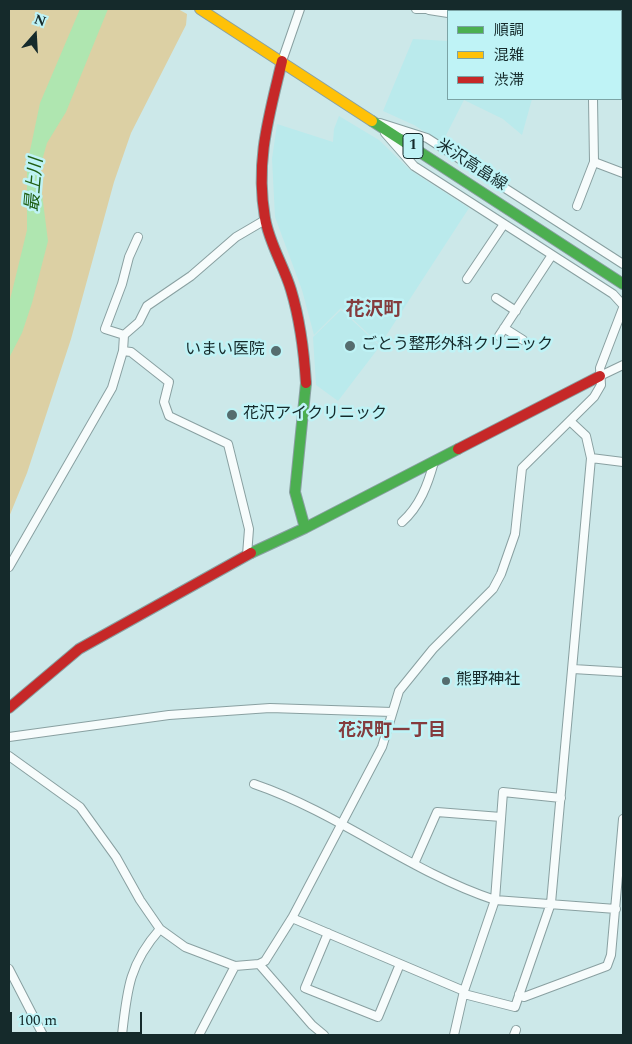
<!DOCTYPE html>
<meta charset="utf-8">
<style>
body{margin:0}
#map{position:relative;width:632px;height:1044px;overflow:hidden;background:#cce8e9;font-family:Spectral,"Noto Sans JP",serif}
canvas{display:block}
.frame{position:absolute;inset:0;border:10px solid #152a2b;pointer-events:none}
.legend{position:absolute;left:447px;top:10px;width:175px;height:90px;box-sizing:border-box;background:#bff3f6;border:1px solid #7ba3a5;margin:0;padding:6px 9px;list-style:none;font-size:15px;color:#152a2b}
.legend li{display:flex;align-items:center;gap:10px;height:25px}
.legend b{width:25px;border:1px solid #7ba3a5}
.north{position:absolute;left:10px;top:10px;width:50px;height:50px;-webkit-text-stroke:4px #bff3f6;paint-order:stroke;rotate:19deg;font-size:14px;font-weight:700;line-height:20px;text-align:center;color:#152a2b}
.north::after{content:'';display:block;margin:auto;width:18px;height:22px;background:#152a2b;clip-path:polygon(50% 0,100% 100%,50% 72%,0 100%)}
.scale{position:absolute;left:10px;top:1012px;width:132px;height:22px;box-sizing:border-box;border:2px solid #152a2b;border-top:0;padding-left:6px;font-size:15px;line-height:18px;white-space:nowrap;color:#152a2b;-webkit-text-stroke:4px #bff3f6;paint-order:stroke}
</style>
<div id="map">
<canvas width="632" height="1044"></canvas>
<div class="frame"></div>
<ul class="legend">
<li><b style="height:6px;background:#4caf50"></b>順調</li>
<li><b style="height:6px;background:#ffc107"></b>混雑</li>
<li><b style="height:6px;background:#c62828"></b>渋滞</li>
</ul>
<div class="north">N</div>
<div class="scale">100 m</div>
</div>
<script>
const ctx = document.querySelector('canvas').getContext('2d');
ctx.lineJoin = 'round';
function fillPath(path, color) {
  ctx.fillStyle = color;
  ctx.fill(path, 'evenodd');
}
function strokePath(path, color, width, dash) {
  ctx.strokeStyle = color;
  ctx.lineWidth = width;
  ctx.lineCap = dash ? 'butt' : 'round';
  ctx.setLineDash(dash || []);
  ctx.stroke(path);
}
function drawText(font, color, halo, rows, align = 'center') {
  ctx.font = font + ' Spectral,"Noto Sans JP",serif';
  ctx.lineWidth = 5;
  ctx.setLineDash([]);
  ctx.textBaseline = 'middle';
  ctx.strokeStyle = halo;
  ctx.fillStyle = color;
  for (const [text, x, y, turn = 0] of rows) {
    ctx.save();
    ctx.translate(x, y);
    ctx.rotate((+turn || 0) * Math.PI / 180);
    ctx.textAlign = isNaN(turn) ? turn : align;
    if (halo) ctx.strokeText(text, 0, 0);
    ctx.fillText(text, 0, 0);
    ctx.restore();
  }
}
const built = new Path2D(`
 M413,39L448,41V99H532L522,135L503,119L464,100L442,143L414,125L383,111Z
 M339,116L379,140L410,170L469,208L380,345L341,308L314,335L302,290L275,217L272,159L277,124L333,142L334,129Z
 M341,310L380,346L338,401L316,385L313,337Z`);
const green = new Path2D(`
 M9,9H178L187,14L186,25L131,133L114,182L71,339L27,473L9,517Z`);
const water = new Path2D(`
 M80,9H108L66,112L47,143L39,171L48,241L32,303L22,333L9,358V304L27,230V165L40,103Z`);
const street = new Path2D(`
 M416,9H429
 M429,10L448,13
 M282,61L300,9
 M593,99L594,162L623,173
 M380,123L427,138L623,264
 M385,133L414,166L613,294L623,305
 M577,206L594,162
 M467,279L504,224
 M496,298L516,311
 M504,328L523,340
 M124,335L105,329L122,284L129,257L138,237
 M499,336L552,255
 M123,351L131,352L169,382L164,402L169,416L228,444L249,529L247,555
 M600,376L623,365
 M591,458L623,462
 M402,522C420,506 428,484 434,462
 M9,567L112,388L123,351L124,335L139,322L147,306L191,276L236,237L265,220
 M573,669L623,672
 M9,737L169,715L270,708L392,712
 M9,756L80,807L116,857L140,900L160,929L185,947L235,966L259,964L265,961L292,918L382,747L399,691L433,649L493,589L501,574L515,534L522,468L594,397L601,385L600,368L623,308
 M254,784C339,813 410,872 495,900L616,909
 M414,864L437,812L501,817
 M292,918L464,991
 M328,933L305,988L378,1017L400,964
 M259,964L312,1025L324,1035
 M9,969L43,1035
 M464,994L515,1007L551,903L591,458L586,436L571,422
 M519,994L524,997L607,966L611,955L623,819
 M122,1035C127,990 129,964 160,929
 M199,1035L235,966
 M454,1035L464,991L495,900L503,792L561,798
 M514,1035L516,1030`);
const fast = new Path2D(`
 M372,121L623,284
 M305,528L295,492L306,383
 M251,553L305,528L458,449`);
const slow = new Path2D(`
 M200,9L372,121`);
const jam = new Path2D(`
 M282,61C269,116 255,161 265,218C269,243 284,266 291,290C300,320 304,351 306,383
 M458,449L600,376
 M9,708L79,649L251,553`);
const markers = [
 [350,346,6,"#556c6e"],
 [276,351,6,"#556c6e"],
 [232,415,6,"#556c6e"],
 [446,681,5,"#556c6e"]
];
const shields = [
 [413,146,20]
];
const shieldNames = [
 ["1",413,146]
];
const streetNames = [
 ["米沢高畠線",471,166,33]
];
const poiNames = [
 ["ごとう整形外科クリニック",361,346],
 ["いまい医院",265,351,"right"],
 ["花沢アイクリニック",243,415],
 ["熊野神社",456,681]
];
const waterNames = [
 ["最上川",36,185,-85]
];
const neighbourhoodNames = [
 ["花沢町一丁目",392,732]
];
const quarterNames = [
 ["花沢町",374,311]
];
fillPath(built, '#baeaec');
fillPath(green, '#dcd0a4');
fillPath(water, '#afe6b0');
strokePath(street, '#89a0a1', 10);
strokePath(fast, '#89a0a1', 12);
strokePath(slow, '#89a0a1', 12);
strokePath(jam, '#89a0a1', 12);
strokePath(street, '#f7fcfc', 8);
strokePath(fast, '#4caf50', 10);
strokePath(slow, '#ffc107', 10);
strokePath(jam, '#c62828', 10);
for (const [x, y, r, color] of markers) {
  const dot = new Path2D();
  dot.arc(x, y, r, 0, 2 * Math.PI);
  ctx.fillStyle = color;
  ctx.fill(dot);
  strokePath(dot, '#bff3f6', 2);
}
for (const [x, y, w] of shields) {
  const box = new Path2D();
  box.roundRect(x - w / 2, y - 12.5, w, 25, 4);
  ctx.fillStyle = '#bff3f6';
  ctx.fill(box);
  strokePath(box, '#152a2b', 1);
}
drawText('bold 15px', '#152a2b', null, shieldNames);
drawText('16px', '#152a2b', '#bff3f6', streetNames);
drawText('16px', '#152a2b', '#bff3f6', poiNames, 'left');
drawText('italic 18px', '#205f14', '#bff3f6', waterNames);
drawText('bold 18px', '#843b3d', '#bff3f6', neighbourhoodNames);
drawText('bold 19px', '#843b3d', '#bff3f6', quarterNames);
</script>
